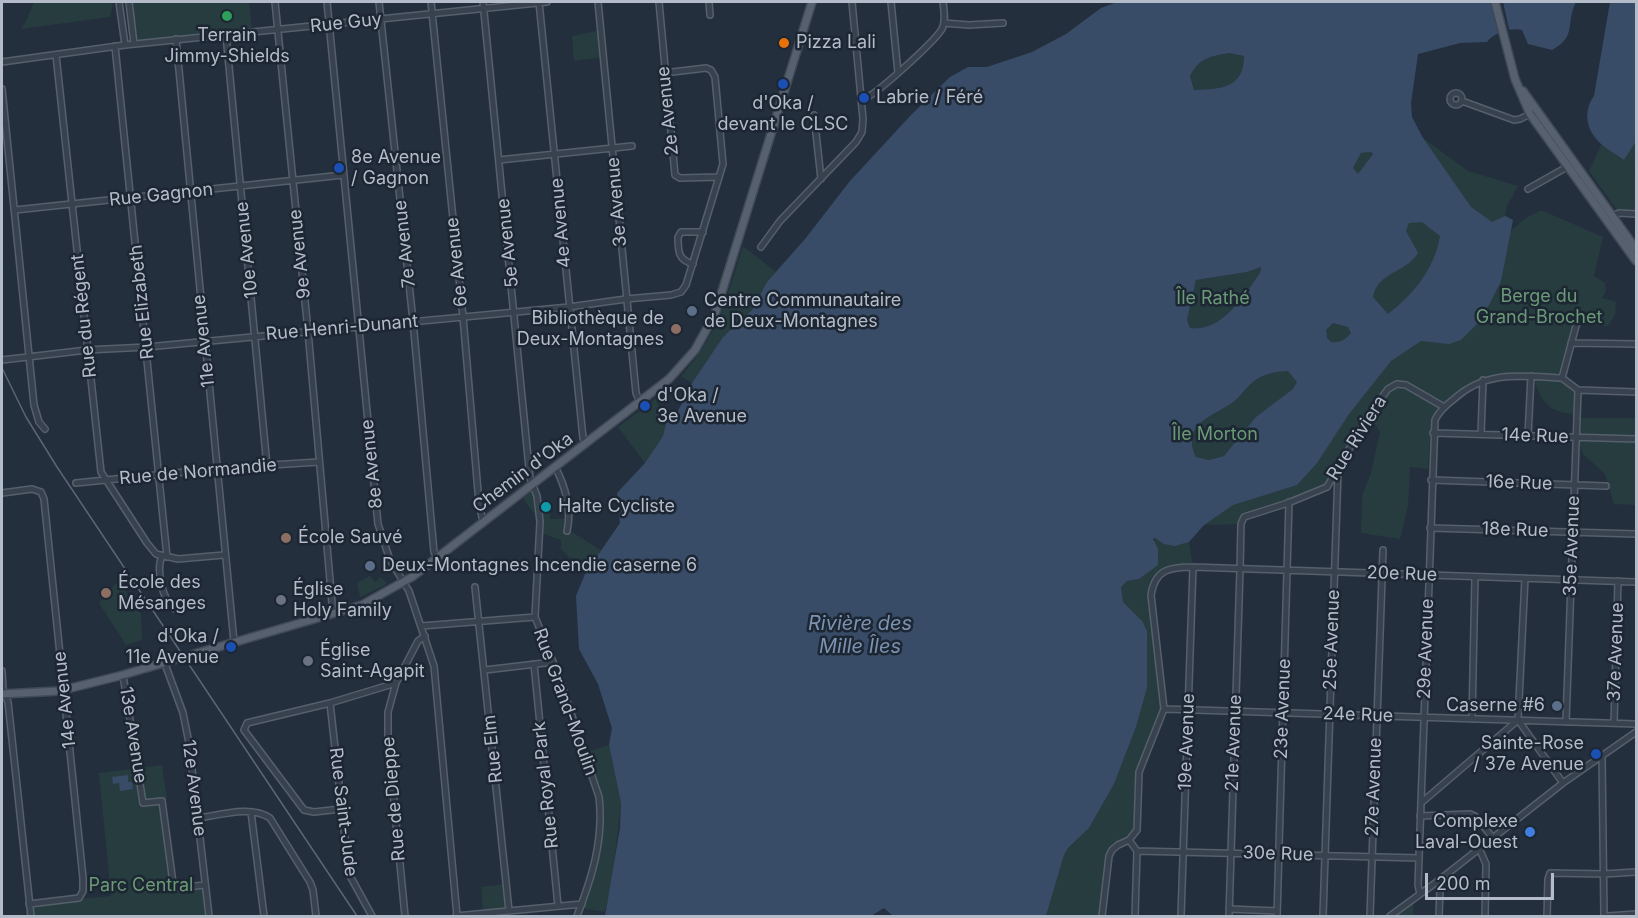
<!DOCTYPE html>
<meta charset="utf-8">
<style>
body{margin:0}
#map{position:relative;width:1638px;height:918px;overflow:hidden;background:#242f3e;font-family:Inter,sans-serif}
canvas{display:block}
.frame{position:absolute;inset:0;border:3px solid #b4bcc9;pointer-events:none}
.scale{position:absolute;left:1425px;top:873px;width:129px;height:27px;box-sizing:border-box;border:3px solid #b4bcc9;border-top:0;padding-left:8px;font-size:18px;line-height:21px;white-space:nowrap;color:#b4bcc9;-webkit-text-stroke:4px #1d2633;paint-order:stroke}
</style>
<div id="map">
<canvas width="1638" height="918"></canvas>
<div class="frame"></div>
<div class="scale">200 m</div>
</div>
<script>
const ctx = document.querySelector('canvas').getContext('2d');
ctx.lineJoin = 'round';
function fillPath(path, color) {
  ctx.fillStyle = color;
  ctx.fill(path, 'evenodd');
}
function strokePath(path, color, width, dash) {
  ctx.strokeStyle = color;
  ctx.lineWidth = width;
  ctx.lineCap = dash ? 'butt' : 'round';
  ctx.setLineDash(dash || []);
  ctx.stroke(path);
}
function drawText(font, color, halo, rows, align = 'center') {
  ctx.font = font + ' Inter,sans-serif';
  ctx.lineWidth = 5;
  ctx.setLineDash([]);
  ctx.textBaseline = 'middle';
  ctx.strokeStyle = halo;
  ctx.fillStyle = color;
  for (const [text, x, y, turn = 0] of rows) {
    ctx.save();
    ctx.translate(x, y);
    ctx.rotate((+turn || 0) * Math.PI / 180);
    ctx.textAlign = isNaN(turn) ? turn : align;
    if (halo) ctx.strokeText(text, 0, 0);
    ctx.fillText(text, 0, 0);
    ctx.restore();
  }
}
const green = new Path2D(`
 M34,2H113L110,17L21,29L27,19Z
 M132,2H249L252,30L136,42Z
 M601,30L603,57L574,61L572,36Z
 M1229,53L1244,56C1244,90 1220,89 1194,90L1190,76C1200,57 1210,57 1229,53Z
 M1423,138L1468,171L1518,186L1507,206L1505,216L1513,220L1510,232C1521,221 1525,218 1541,210L1603,237L1594,276L1605,283L1606,291L1602,298L1616,302L1615,315L1608,326L1590,325L1585,321V313L1582,324L1571,343L1562,378L1577,391V436L1572,414C1546,411 1542,401 1533,378L1483,380L1434,416L1431,425L1428,469L1410,467L1408,506L1400,539L1361,533L1362,496L1371,473L1380,432L1369,415L1327,487L1244,517L1241,524L1204,525L1223,456L1209,460L1196,457C1181,423 1213,417 1233,402C1238,399 1242,393 1246,389C1258,375 1270,372 1288,370L1316,337L1364,299L1385,274Z
 M1635,141L1636,168L1634,171L1636,172V213L1617,210L1589,171L1602,143L1624,160Z
 M1371,152L1373,154L1358,175L1353,168L1361,153Z
 M743,246L776,272L767,282L752,310L723,337L692,383L681,376C718,336 727,296 743,246Z
 M1261,267L1260,273C1243,296 1223,332 1190,328L1187,320L1196,280L1247,272Z
 M656,399L666,423L663,436L645,463L618,427Z
 M1579,418H1636V505L1614,504L1605,474L1583,454L1579,443Z
 M532,491L535,492L537,518L523,498Z
 M540,504H549L550,519H565L566,523L562,529L564,533L572,532L602,551L585,574L561,549V540L541,533Z
 M1155,538C1167,546 1175,546 1189,542L1193,567L1168,569L1152,587L1164,710L1141,769L1138,831L1112,850L1104,905L1099,916H1046L1064,855L1068,848L1089,828L1114,784L1136,727L1147,688V631L1143,622L1122,602L1121,587L1127,581L1139,579Z
 M370,576L375,582L381,577L387,584L360,597L357,583Z
 M118,581L141,614L142,640L126,645L99,603Z
 M609,745L621,803L612,881L605,912L580,908L596,860L599,797L584,753Z
 M162,765L167,799L160,808L172,890L203,887L206,916H31L29,904L111,896L99,773Z
 M505,884L507,910L483,911L481,887Z
 M1414,899L1413,916H1391Z`);
const water = new Path2D(`
 M1117,2H1576C1565,22 1578,36 1552,50L1528,44L1522,30C1511,27 1493,33 1487,42L1460,43L1418,54L1411,103L1412,117L1423,138L1471,207L1492,222L1505,216L1513,220L1501,281L1482,319L1461,340L1449,344L1421,341L1391,361L1349,414L1317,463L1297,485L1233,505L1204,525L1189,542L1175,546L1164,544L1155,538L1153,539L1158,549V565L1139,579L1127,581L1121,587L1123,602L1143,622L1147,631V688L1136,727L1114,784L1089,828L1068,848L1064,855L1046,916H893L884,908L871,916H605L620,828L621,803L609,745L612,728L598,684L579,649L576,596L585,574L620,523L617,493L645,463L663,436L666,423L678,411L692,383L723,337L752,310L767,282L805,239L850,181L911,115L950,77L968,67H987L1032,52L1066,34L1101,8ZM1229,53L1244,56C1244,89 1220,89 1194,90L1190,76C1200,57 1210,57 1229,53ZM1371,152L1373,154L1358,174L1353,168L1361,153ZM1422,222L1440,236C1435,268 1413,295 1388,314L1373,297C1378,271 1405,274 1418,253L1406,231L1409,223ZM1261,267L1260,273C1243,296 1223,332 1190,328L1187,320L1196,280L1247,272ZM1333,323L1348,327L1351,333C1345,340 1340,343 1331,342L1327,338L1326,330ZM1288,371L1297,382L1293,389L1256,417L1224,456L1209,460L1196,457C1181,423 1213,417 1233,402C1238,399 1242,393 1246,389C1258,375 1270,372 1288,371Z
 M1610,2H1636V141L1624,160C1615,153 1600,146 1594,136C1585,125 1585,107 1594,96Z
 M128,775V782H132L133,789L120,791L119,783L113,784L112,777Z`);
const pier = new Path2D(`
 M1490,2H1503L1510,33L1499,36Z`);
const minor = new Path2D(`
 M119,2L125,45
 M129,2L134,44
 M275,2L308,331L333,614
 M327,2L378,524L390,560L409,591L434,666L457,916
 M379,2L413,321L434,552L437,557
 M431,2L463,317L479,503L483,522
 M483,2L530,478L537,496L540,522L535,617L559,677L599,797C604,840 592,877 577,916
 M539,2L583,438L586,444
 M598,2L636,393L640,402
 M659,2L675,175L680,178L719,177
 M709,2L710,15
 M891,2L898,73
 M944,23L969,25L1003,23
 M226,35L267,466
 M176,39L234,642
 M115,46L167,557
 M56,55L101,472L147,543L156,554L178,559L224,555
 M2,62L125,45L547,2
 M2,89L34,405L39,422L45,429
 M1450 99a6 6 0 1 1 12 0a6 6 0 1 1-12 0Z
 M862,100C875,96 934,42 942,29C946,21 944,10 943,2
 M1462,101L1514,120L1520,119L1536,111
 M814,115L821,179
 M499,160L632,146
 M1528,189L1567,167
 M15,210L343,175
 M1611,216L1619,213L1636,214
 M761,247L780,221L856,142L862,132L863,119L852,2
 M693,264C678,260 678,251 678,237L681,232H703
 M1571,343L1636,344
 M2,360L87,350L147,347L569,307L626,299L671,295L681,292L686,285L723,164L715,77L711,70L706,68L664,73
 M1562,378L1577,322
 M1562,378L1578,390
 M1578,390L1636,392
 M1433,433L1636,439
 M1481,434L1483,380
 M1528,436L1531,376
 M555,467C565,485 572,510 567,531
 M1431,480L1606,486
 M76,483L224,468L319,462
 M2,493L32,489L41,492L44,499L83,878V891L79,898L29,904
 M1430,528L1636,534
 M162,556C156,569 162,601 175,609
 M1525,578L1518,720L1563,783
 M475,587L509,911
 M421,626L535,617
 M165,664L183,713L189,743L209,916
 M534,664L558,906
 M485,670L553,662
 M2,671L3,689L8,702L31,916
 M123,675L143,803L162,801L173,883L177,888L205,885
 M330,703L349,874L372,916
 M1164,709L1636,724
 M1472,719L1475,577
 M1566,722L1578,390
 M1614,723L1618,581
 M1602,756L1604,916
 M1421,803L1518,720
 M341,809L314,812L304,810L244,730L247,723L330,703L396,683
 M251,812L264,916
 M1420,816L1470,814L1475,816L1493,838
 M199,818C220,815 251,805 270,818L310,882L313,890L316,916
 M1129,840L1137,851L1135,916
 M1479,848L1486,864L1485,916
 M1137,851L1419,858
 M1438,881L1440,889L1439,916
 M1420,894L1418,885L1435,420C1439,411 1446,405 1454,399C1486,370 1521,376 1562,378
 M1229,909L1277,911
 M405,916L388,739V712L396,683L418,641L425,636
 M456,916L582,904
 M1102,916L1109,856L1112,850L1118,845L1129,840L1137,830L1139,772L1164,709L1151,595C1155,569 1170,567 1193,567L1636,582
 M1181,916L1193,567
 M1229,916L1240,569L1241,524L1244,517L1288,503L1327,487L1369,415L1388,389L1397,384L1406,385L1444,407
 M1277,916L1289,502
 M1323,916L1338,471
 M1370,916L1383,550
 M1390,916L1438,881L1563,783L1636,732
 M1547,916L1548,879L1550,873L1604,874L1636,872
 M1608,916L1636,914`);
const major = new Path2D(`
 M1495,2L1515,79L1530,114L1636,261
 M1523,91L1636,249
 M2,694L59,691L119,676L362,605L412,577L669,379L695,350L715,314L812,2`);
const tram = new Path2D(`
 M2,368L26,417L57,467L357,916`);
const markers = [
 [227,16,6,"#2e9e5b"],
 [784,43,6,"#e8710a"],
 [783,84,6,"#1a4fb4"],
 [864,98,6,"#1a4fb4"],
 [339,168,6,"#1a4fb4"],
 [692,311,6,"#5c6f8a"],
 [676,329,6,"#8d6e63"],
 [645,406,6,"#1a4fb4"],
 [546,507,6,"#0f9aa8"],
 [286,538,6,"#8d6e63"],
 [370,566,6,"#5c6f8a"],
 [106,593,6,"#8d6e63"],
 [281,600,6,"#6b7280"],
 [231,647,6,"#1a4fb4"],
 [308,661,6,"#6b7280"],
 [1557,706,6,"#5c6f8a"],
 [1596,754,6,"#1a4fb4"],
 [1530,832,6,"#3f7fe0"]
];
const streetNames = [
 ["Rue Guy",346,23,-6],
 ["2e Avenue",668,111,-96],
 ["Rue Gagnon",161,195,-6],
 ["3e Avenue",617,202,-95],
 ["4e Avenue",561,223,-95],
 ["5e Avenue",508,243,-96],
 ["7e Avenue",405,244,-96],
 ["10e Avenue",247,250,-96],
 ["9e Avenue",300,254,-96],
 ["6e Avenue",457,262,-96],
 ["Rue Elizabeth",142,302,-96],
 ["Rue du Régent",84,316,-96],
 ["Rue Henri-Dunant",342,328,-5],
 ["11e Avenue",204,341,-96],
 ["14e Rue",1535,436,2],
 ["Rue Riviera",1357,438,-58],
 ["8e Avenue",372,464,-96],
 ["Rue de Normandie",198,472,-5],
 ["Chemin d'Oka",523,473,-37],
 ["16e Rue",1519,483,2],
 ["18e Rue",1515,530,2],
 ["35e Avenue",1572,546,-88],
 ["20e Rue",1402,574,2],
 ["25e Avenue",1332,640,-88],
 ["29e Avenue",1426,649,-88],
 ["37e Avenue",1616,652,-88],
 ["14e Avenue",65,700,-96],
 ["Rue Grand-Moulin",565,702,70],
 ["23e Avenue",1283,709,-88],
 ["24e Rue",1358,715,2],
 ["13e Avenue",133,735,81],
 ["19e Avenue",1187,742,-88],
 ["21e Avenue",1234,743,-88],
 ["Rue Elm",493,749,-96],
 ["Rue Royal Park",546,785,-96],
 ["27e Avenue",1374,787,-88],
 ["12e Avenue",194,788,83],
 ["Rue de Dieppe",394,799,-95],
 ["Rue Saint-Jude",343,812,83],
 ["30e Rue",1278,854,2]
];
const poiNames = [
 ["Terrain",227,36,"center"],
 ["Jimmy-Shields",227,57,"center"],
 ["Pizza Lali",796,43],
 ["Labrie / Féré",876,98],
 ["d'Oka /",783,104,"center"],
 ["devant le CLSC",783,125,"center"],
 ["8e Avenue",351,158],
 ["/ Gagnon",351,179],
 ["Centre Communautaire",704,301],
 ["de Deux-Montagnes",704,322],
 ["Bibliothèque de",664,319,"right"],
 ["Deux-Montagnes",664,340,"right"],
 ["d'Oka /",657,396],
 ["3e Avenue",657,417],
 ["Halte Cycliste",558,507],
 ["École Sauvé",298,538],
 ["Deux-Montagnes Incendie caserne 6",382,566],
 ["École des",118,583],
 ["Mésanges",118,604],
 ["Église",293,590],
 ["Holy Family",293,611],
 ["d'Oka /",219,637,"right"],
 ["11e Avenue",219,658,"right"],
 ["Église",320,651],
 ["Saint-Agapit",320,672],
 ["Caserne #6",1545,706,"right"],
 ["Sainte-Rose",1584,744,"right"],
 ["/ 37e Avenue",1584,765,"right"],
 ["Complexe",1518,822,"right"],
 ["Laval-Ouest",1518,843,"right"]
];
const parkNames = [
 ["Berge du",1539,297],
 ["Grand-Brochet",1539,318],
 ["Île Rathé",1213,299],
 ["Île Morton",1215,435],
 ["Parc Central",141,886]
];
const waterNames = [
 ["Rivière des",860,624],
 ["Mille Îles",860,647]
];
fillPath(green, '#263c3f');
fillPath(water, '#394c67');
fillPath(pier, '#242f3e');
strokePath(minor, '#565f6c', 8);
strokePath(major, '#414a57', 10);
strokePath(minor, '#38414e', 5);
strokePath(major, '#56606e', 7);
strokePath(tram, '#5a6575', 1.5);
for (const [x, y, r, color] of markers) {
  const dot = new Path2D();
  dot.arc(x, y, r, 0, 2 * Math.PI);
  ctx.fillStyle = color;
  ctx.fill(dot);
  strokePath(dot, '#1d2633', 2);
}
drawText('18px', '#b4bcc9', '#1d2633', streetNames);
drawText('18px', '#b4bcc9', '#1d2633', poiNames, 'left');
drawText('18px', '#6b9a76', '#1d2633', parkNames);
drawText('italic 20px', '#7c92b1', '#1d2633', waterNames);
</script>
